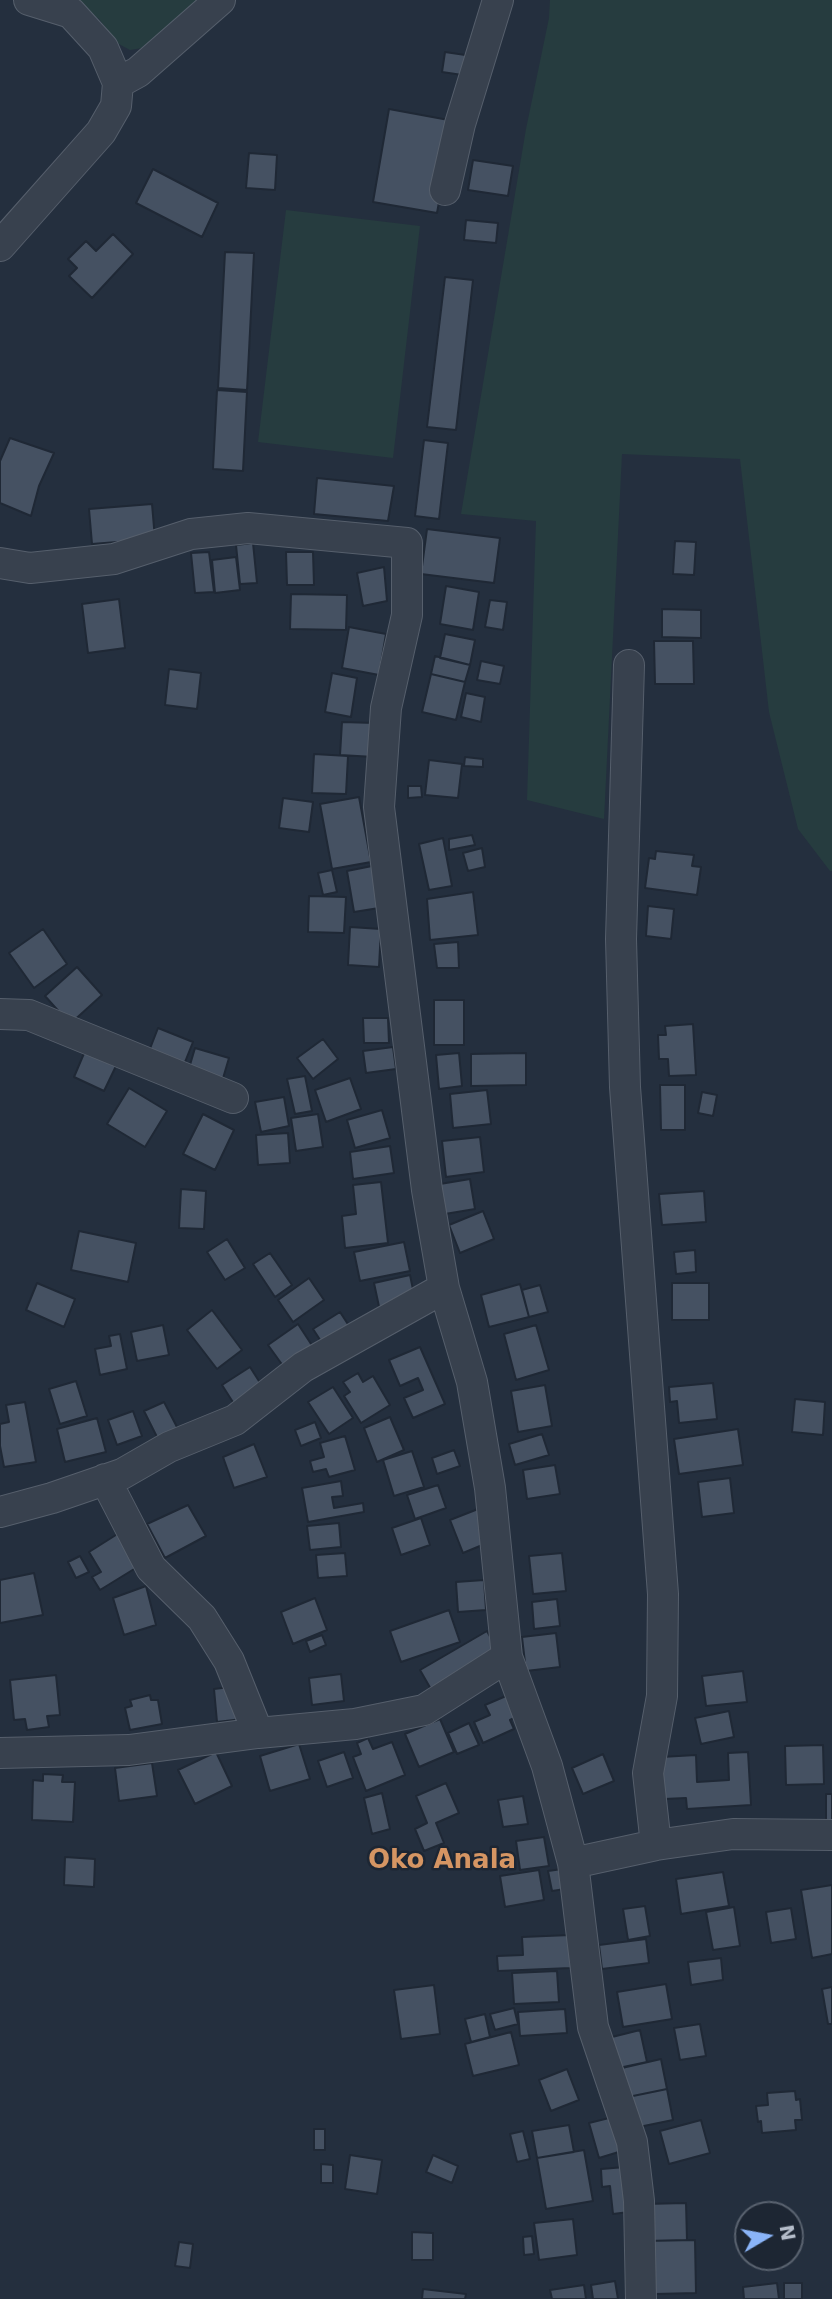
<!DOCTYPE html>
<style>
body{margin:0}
#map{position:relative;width:832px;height:2299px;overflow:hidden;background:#242f3e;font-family:"DejaVu Sans",sans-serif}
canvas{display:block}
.north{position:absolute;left:734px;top:2201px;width:70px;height:70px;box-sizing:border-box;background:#1d2633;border:2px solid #59626f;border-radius:50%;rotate:80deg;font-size:19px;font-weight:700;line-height:28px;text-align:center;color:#b4bcc9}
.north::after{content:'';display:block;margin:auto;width:24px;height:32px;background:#8ab4f8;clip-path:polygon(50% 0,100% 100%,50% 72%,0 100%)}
</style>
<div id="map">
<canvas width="832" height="2299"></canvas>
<div class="north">N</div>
</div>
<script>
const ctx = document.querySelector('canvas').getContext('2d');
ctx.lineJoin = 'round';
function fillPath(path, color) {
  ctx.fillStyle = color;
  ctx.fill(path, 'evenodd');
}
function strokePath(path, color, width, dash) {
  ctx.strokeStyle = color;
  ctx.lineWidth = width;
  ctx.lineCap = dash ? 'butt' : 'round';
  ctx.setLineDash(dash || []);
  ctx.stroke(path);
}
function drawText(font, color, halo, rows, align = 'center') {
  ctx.font = font + ' "DejaVu Sans",sans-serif';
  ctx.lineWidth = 5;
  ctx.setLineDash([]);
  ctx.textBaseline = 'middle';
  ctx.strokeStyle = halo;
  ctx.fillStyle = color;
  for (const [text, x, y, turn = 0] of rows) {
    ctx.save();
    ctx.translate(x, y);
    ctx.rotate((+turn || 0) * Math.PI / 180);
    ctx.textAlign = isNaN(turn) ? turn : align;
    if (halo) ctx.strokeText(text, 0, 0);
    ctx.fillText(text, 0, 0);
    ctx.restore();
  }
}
const green = new Path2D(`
 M71,0H208L199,9L142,48L130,50L117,43L99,19Z
 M550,0H832V871H830L798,829L769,712L740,459L622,454L604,819L527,800L536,521L461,514L526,129L549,18Z
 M286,210L420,226L393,458L258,442Z`);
const building = new Path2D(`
 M445,52L472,56L469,76L442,72Z
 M389,109L454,121L437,213L373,202Z
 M249,153L277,155L275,190L246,188Z
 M473,160L513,166L508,196L468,190Z
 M153,169L218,203L202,237L136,203Z
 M466,220L498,223L496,243L464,240Z
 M113,234L133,254L92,298L69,276L77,268L68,259L86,241L96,251Z
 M225,252L254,253L247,390L218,388Z
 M445,277L473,280L456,430L427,427Z
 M217,390L247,392L243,471L213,469Z
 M10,438L54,453L39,486L31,516L0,503V461Z
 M424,440L448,443L439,519L415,516Z
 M317,478L394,486L388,521L314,514Z
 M152,504L155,539L92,544L89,509Z
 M427,529L500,538L494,583L421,574Z
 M675,541L696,542L694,575L673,574Z
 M253,543L257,583L240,584L236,545Z
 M209,552L214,592L195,593L191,553Z
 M286,552H313L314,585H287Z
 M236,557L240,590L215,593L212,560Z
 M384,567L387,601L363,606L357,573Z
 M446,586L479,592L473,630L440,624Z
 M291,594L347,595L346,630L290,629Z
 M119,599L125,648L88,653L82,604Z
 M490,600L507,602L503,630L485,627Z
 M662,609L701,610V638L662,637Z
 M349,627L386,634L379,675L342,668Z
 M445,634L475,640L470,665L440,658Z
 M654,641H693L694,684H655Z
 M435,656L470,665L465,682L431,674Z
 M481,661L504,666L500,684L477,680Z
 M169,669L201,673L197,709L165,705Z
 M332,673L357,678L351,717L325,712Z
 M431,674L465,682L456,720L422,712Z
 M466,693L485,697L481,722L461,717Z
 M342,722L375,723L374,757L340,755Z
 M314,754L348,756L346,794L312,793Z
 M465,757L483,759V767L464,766Z
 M429,760L462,764L458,798L425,795Z
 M408,786H421L422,797L408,798Z
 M359,797L371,862L332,869L320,804Z
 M283,798L313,802L309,832L279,828Z
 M472,835L475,845L449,850V839Z
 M443,838L452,886L429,890L419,844Z
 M482,848L485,867L468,871L463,853Z
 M656,851L694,855L692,866L701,867L697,895L645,888L649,858L655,859Z
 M372,866L379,908L354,912L347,871Z
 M332,870L337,892L323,895L318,873Z
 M473,892L478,935L430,940L427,899Z
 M309,896L346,897L344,933L308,932Z
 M648,906L674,909L671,939L646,936Z
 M350,927L381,929L379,967L348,965Z
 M43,929L67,964L34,988L9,953Z
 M458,942L459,968H437L434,944Z
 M77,967L102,995L70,1024L45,996Z
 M434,1000H464V1045H434Z
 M363,1018H388L389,1043H364Z
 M693,1024L696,1075L669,1076L668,1059H659L658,1035H666L665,1026Z
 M158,1028L193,1042L181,1072L146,1059Z
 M323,1039L338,1059L313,1079L297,1058Z
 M393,1047L396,1069L366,1073L363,1051Z
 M195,1048L229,1058L221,1085L187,1075Z
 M85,1051L116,1066L104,1091L74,1077Z
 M459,1053L462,1086L439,1089L436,1055Z
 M526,1053V1085L471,1086V1054Z
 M305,1076L312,1111L295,1114L287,1079Z
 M350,1078L361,1109L326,1122L315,1090Z
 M660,1085H685V1130H661Z
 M129,1088L167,1111L145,1147L107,1124Z
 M487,1090L491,1124L453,1128L450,1094Z
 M702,1092L717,1095L713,1116L698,1113Z
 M284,1097L289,1126L261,1132L255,1102Z
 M382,1110L390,1138L355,1148L347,1120Z
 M203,1114L234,1130L215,1170L183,1154Z
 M318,1114L323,1147L296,1151L291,1118Z
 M288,1133L290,1163L258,1165L256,1135Z
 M480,1137L484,1172L446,1177L442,1141Z
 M390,1146L394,1173L353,1179L350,1152Z
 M470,1179L475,1209L445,1214L440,1184Z
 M381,1182L388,1243L345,1248L342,1216L356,1214L353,1185Z
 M181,1189L206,1191L204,1229L179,1228Z
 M704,1191L706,1222L662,1225L659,1194Z
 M483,1211L494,1239L460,1253L449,1225Z
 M79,1231L136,1243L128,1282L71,1270Z
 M227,1239L245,1268L225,1280L207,1252Z
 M404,1242L410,1271L360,1281L354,1252Z
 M695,1250L696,1272L676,1274L674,1252Z
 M270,1253L292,1285L275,1297L253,1264Z
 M410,1275L415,1299L381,1316L374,1283Z
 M309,1278L324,1300L293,1322L278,1300Z
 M37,1283L75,1299L64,1327L26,1310Z
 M672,1283H709V1320H672Z
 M520,1284L529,1317L489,1327L481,1295Z
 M540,1285L548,1312L529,1317L522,1290Z
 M212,1310L242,1350L217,1369L187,1330Z
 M340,1312L353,1332L326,1349L313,1329Z
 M298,1324L315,1350L286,1370L268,1345Z
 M163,1325L169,1355L137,1361L131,1332Z
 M536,1325L549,1370L516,1380L504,1334Z
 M120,1334L127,1369L100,1375L95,1349L111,1346L109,1336Z
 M420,1347L445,1404L413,1418L404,1398L423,1390L418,1378L400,1386L389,1360Z
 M250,1367L264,1389L236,1407L222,1385Z
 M358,1373L363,1382L373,1376L390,1405L361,1423L344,1396L350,1392L343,1382Z
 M76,1381L87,1416L60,1424L49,1389Z
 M713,1383L717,1419L679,1423L677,1401L670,1402L669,1387Z
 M545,1385L552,1426L518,1432L511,1391Z
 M333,1387L353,1418L329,1434L308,1402Z
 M795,1399L825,1402L823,1435L792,1432Z
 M25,1402L36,1462L4,1467L0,1446V1424L9,1422L6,1405Z
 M164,1402L178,1429L158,1439L144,1411Z
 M133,1411L142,1436L117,1445L108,1420Z
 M390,1417L404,1450L377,1462L364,1428Z
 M97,1418L106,1452L65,1462L57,1429Z
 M315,1422L321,1438L301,1446L295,1430Z
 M738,1429L743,1465L679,1474L674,1439Z
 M542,1434L549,1455L515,1465L509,1444Z
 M345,1436L355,1470L329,1477L326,1469L313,1472L310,1461L324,1457L320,1443Z
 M254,1444L267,1477L234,1488L223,1457Z
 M454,1450L460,1466L437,1474L432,1458Z
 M412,1451L424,1487L394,1496L383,1460Z
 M555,1465L560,1494L527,1499L523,1470Z
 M730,1478L734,1513L702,1517L698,1482Z
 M341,1481L343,1496L332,1497L334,1508L363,1503L364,1512L308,1522L302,1488Z
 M438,1485L446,1508L415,1519L407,1495Z
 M188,1505L206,1536L165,1558L147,1524Z
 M478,1509L492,1541L463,1553L450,1520Z
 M421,1518L430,1545L401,1555L392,1528Z
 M339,1523L341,1547L310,1550L307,1526Z
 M119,1533L139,1566L100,1590L92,1577L101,1572L89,1552Z
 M345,1553L347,1576L318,1578L316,1555Z
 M562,1553L566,1591L533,1594L529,1556Z
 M80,1556L89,1572L76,1578L68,1562Z
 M34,1573L43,1615L0,1623V1580Z
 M484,1580L486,1610L458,1612L456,1582Z
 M146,1586L156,1625L124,1635L113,1598Z
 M315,1598L327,1630L293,1644L281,1612Z
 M557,1599L560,1626L534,1629L532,1602Z
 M449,1610L460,1642L401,1662L390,1631Z
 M487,1631L499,1653L432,1691L420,1670Z
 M556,1633L560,1667L526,1671L522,1637Z
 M322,1635L326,1645L310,1652L306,1641Z
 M743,1671L747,1702L706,1706L702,1676Z
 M341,1674L344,1701L312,1705L309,1678Z
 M56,1675L60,1715L47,1716L49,1727L27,1730L25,1719L14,1720L10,1680Z
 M238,1686L242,1719L217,1722L214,1689Z
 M150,1695L151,1700H158L162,1724L130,1730L125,1708L132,1706L130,1700Z
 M506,1696L516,1717L510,1720L514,1729L483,1743L474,1722L490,1715L485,1705Z
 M729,1711L734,1737L701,1744L695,1718Z
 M440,1719L454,1752L419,1767L405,1734Z
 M469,1723L479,1745L457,1754L448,1733Z
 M368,1738L373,1749L392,1742L405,1775L366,1791L353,1757L361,1754L357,1743Z
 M299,1744L310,1779L270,1791L260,1756Z
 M823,1745L824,1784L786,1785L785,1746Z
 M216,1752L232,1786L195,1804L178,1770Z
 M344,1752L353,1778L327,1787L318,1761Z
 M748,1752L751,1805L687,1809L686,1798L664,1799L661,1757L696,1755L697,1782L729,1780L728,1753Z
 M603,1754L614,1781L583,1794L572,1768Z
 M152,1763L157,1796L119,1801L115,1768Z
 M43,1774L63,1775L62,1782H75L73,1822L32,1820L33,1780L43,1781Z
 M446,1783L459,1813L436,1823L444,1843L424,1851L415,1829L427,1823L416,1796Z
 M382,1793L390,1829L372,1834L364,1798Z
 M826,1794H832V1824H826Z
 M523,1796L528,1824L503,1827L498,1800Z
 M544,1837L549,1866L520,1870L516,1841Z
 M65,1857L95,1859L94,1887L64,1885Z
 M562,1869L565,1889L552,1891L548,1871Z
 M539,1870L544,1900L505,1907L500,1876Z
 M723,1872L729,1906L681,1914L676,1879Z
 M832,1885V1954L812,1958L801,1890Z
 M645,1906L650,1936L628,1940L623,1909Z
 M734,1907L740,1946L713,1950L706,1912Z
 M791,1908L796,1939L771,1943L766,1912Z
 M570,1935L571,1968L498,1971L497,1956L523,1955L522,1937Z
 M646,1939L649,1963L602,1969L599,1945Z
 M721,1958L723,1980L691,1985L688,1962Z
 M557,1971L559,2002L514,2004L512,1973Z
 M666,1984L672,2019L623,2027L617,1992Z
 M434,1985L440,2034L401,2039L394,1990Z
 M832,1987V2024H828L822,1989Z
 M514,2008L518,2024L495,2030L490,2014Z
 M565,2009L567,2033L520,2036L518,2012Z
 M485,2014L490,2037L471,2042L465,2019Z
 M700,2024L706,2056L680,2060L674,2028Z
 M640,2030L647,2062L614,2069L608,2038Z
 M511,2032L519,2065L473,2076L465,2044Z
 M661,2059L667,2089L628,2097L622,2068Z
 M567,2069L579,2100L551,2111L539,2080Z
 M667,2089L673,2120L634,2128L628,2097Z
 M795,2091L796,2100L800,2099L802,2120H795L796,2130L762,2133L761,2121L758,2122L756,2106L768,2105L767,2093Z
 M613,2117L622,2151L599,2158L589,2123Z
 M701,2120L710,2153L669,2164L660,2131Z
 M569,2125L574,2152L537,2158L532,2131Z
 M314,2129H325V2150H314Z
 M523,2131L530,2159L517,2162L510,2134Z
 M584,2150L593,2201L546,2209L537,2158Z
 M350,2155L382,2160L377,2194L345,2189Z
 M433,2155L458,2166L452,2183L426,2172Z
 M321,2164L333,2165V2183H321Z
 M625,2167L629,2212L613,2214L610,2186L602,2187L601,2169Z
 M686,2203L687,2240L645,2241L644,2204Z
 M573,2219L577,2255L539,2260L534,2223Z
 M412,2232L433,2233V2260H412Z
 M532,2236L534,2254L524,2255L523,2237Z
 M695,2240L696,2293L655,2294L645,2241Z
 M179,2242L193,2244L190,2268L175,2266Z
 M615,2281L618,2299H593L591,2285Z
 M777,2283L779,2299H744L743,2287Z
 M784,2283H802V2299H784Z
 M584,2285L586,2299H552L550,2290Z
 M423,2289L466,2294L465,2299H422Z`);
const minor = new Path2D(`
 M118,83L138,72L220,0
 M445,190L460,124L498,0
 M0,246L101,132L116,106L118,83L103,48L71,13L29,0
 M0,563L30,568L114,559L191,534L248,528L407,543V615L386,708L379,807L427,1190L444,1288L472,1382L490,1488L507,1657L547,1766L573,1863L593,2027L632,2142L639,2201L641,2299
 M629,665L621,939L625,1087L663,1594L662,1696L648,1773L656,1845
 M0,1014L29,1015L233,1098
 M105,1479L151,1568L202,1618L229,1661L258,1733
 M0,1512L52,1498L122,1474L169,1447L235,1420L303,1367L444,1288
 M0,1753L129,1750L258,1733L355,1724L424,1710L507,1657
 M573,1863L656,1845L733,1834L832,1835`);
const quarterNames = [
 ["Oko Anala",442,1861]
];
fillPath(green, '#263c3f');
fillPath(building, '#455162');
strokePath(building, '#1f2835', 2);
strokePath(minor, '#565f6c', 32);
strokePath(minor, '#38414e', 30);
drawText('bold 26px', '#d59563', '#1d2633', quarterNames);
</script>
